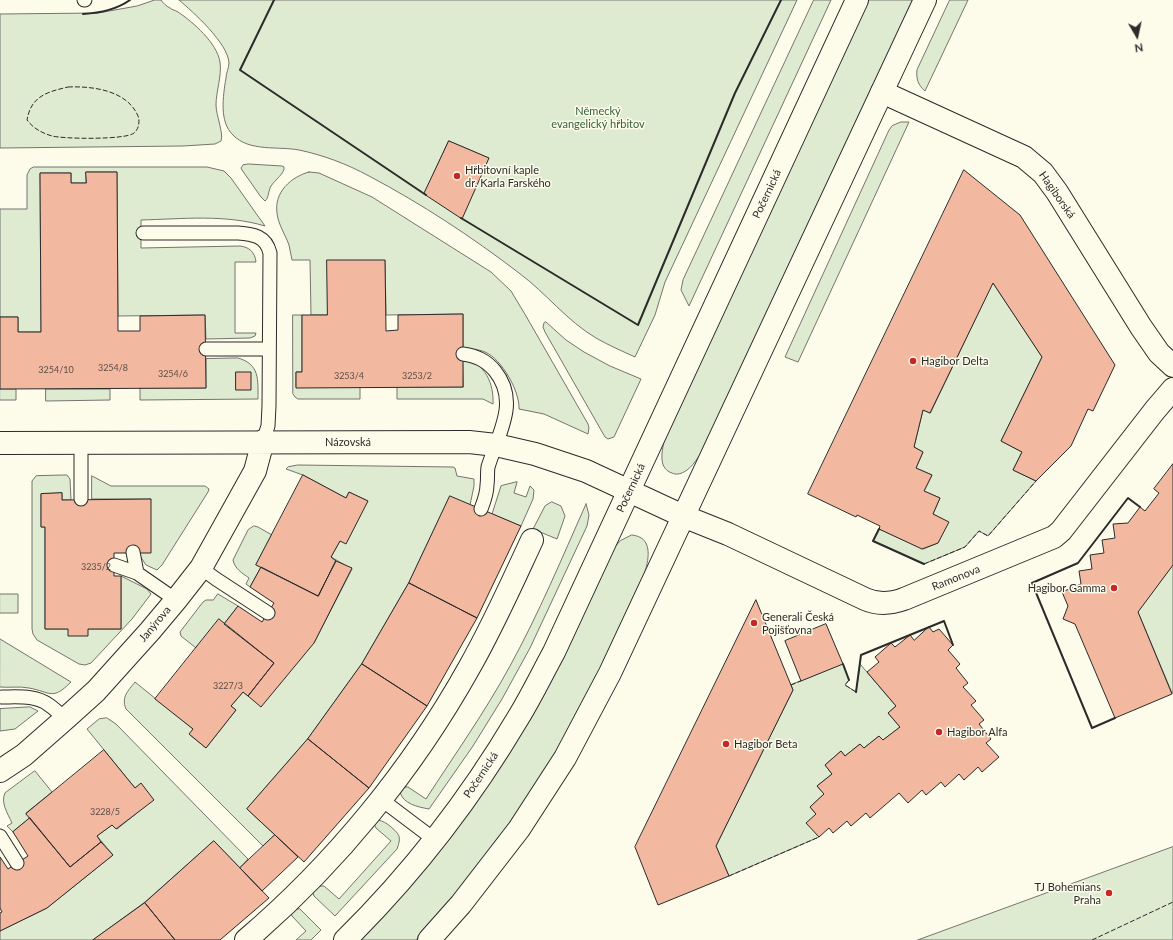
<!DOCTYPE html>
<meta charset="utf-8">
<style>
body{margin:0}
#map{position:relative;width:1173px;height:940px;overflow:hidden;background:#fdfbea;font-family:Lato,sans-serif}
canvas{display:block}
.north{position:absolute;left:1117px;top:16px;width:40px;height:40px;-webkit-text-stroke:3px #fdfbea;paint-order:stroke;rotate:171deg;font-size:11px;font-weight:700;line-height:16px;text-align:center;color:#2b2b2b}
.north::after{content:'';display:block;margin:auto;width:14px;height:18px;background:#2b2b2b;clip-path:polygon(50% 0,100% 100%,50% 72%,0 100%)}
</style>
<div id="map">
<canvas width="1173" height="940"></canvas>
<div class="north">N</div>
</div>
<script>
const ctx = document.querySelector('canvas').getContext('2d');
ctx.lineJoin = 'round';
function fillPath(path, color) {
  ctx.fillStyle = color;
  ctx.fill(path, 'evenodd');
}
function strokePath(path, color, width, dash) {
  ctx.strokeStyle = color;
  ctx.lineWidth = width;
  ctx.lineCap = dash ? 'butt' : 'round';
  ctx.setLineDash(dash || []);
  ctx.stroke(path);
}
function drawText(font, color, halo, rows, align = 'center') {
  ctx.font = font + ' Lato,sans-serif';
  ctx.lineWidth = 3;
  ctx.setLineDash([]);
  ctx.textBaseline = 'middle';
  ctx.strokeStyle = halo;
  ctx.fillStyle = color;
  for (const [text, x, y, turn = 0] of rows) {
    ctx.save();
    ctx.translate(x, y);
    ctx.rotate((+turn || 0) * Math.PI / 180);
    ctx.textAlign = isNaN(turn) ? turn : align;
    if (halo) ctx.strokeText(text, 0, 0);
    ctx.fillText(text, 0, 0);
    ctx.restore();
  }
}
const green = new Path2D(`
 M155,0H161C163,3 166,6 170,8C172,10 175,10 178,12C193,22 217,43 220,62C222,76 216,91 216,105C216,115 224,134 221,141L215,144L183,146L0,148V14L98,13L137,6Z
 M179,0H797L665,282L655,315L635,357C622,351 608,345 596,338C567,321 546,293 519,273C472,237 422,204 369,176C347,164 323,155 299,150C278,146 249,152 233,135C219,122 223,96 226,78C226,73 229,68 229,63C228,43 193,12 179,0ZM449,141L489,158L425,194Z
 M814,0H831L689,306L681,290L683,280Z
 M867,0H913L704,449C698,457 693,467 684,472C680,474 676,475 672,473C656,468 663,446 666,434Z
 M950,0H968L925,91C918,85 916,79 917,70Z
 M901,122H909L798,362L785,357L889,130L892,126Z
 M249,164L282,166L284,167C285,173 275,180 271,186C268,191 269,198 265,201L261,197L242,170L241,168L243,165Z
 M34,167H207L224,171L231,178L265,226C225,214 182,219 141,220V248L240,246C249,247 255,252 256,262H235V333H256L255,336L250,338L206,339L205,315L118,316L117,172H86V183H71V173H40L41,332H18V317H0V209H27V175L30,169Z
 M309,172L319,173L372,197L491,272L511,291L526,316L588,424L589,428L588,434L544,414L519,409C520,392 502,359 485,352C478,349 470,349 463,349V314L386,315L385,260L327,315H311L310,260H292C291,255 290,250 289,245C285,234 278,224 277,213C274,192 291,177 309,172Z
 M993,283L1042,357L1001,441L1022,452L1013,470L1036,481L988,536L979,531L965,547L924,564L873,541L879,529L923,549L938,543L948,522L933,514L940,498L924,491L932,475L916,468L923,452L914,447L923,410L930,413Z
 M293,315H302V372H296V387H360V399H298L295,397L293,394Z
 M546,322L566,340L584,352L610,366L641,379L614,437L608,439L605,437L545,332L543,327L544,323Z
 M238,358C260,364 258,380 258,399L140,400V388H206V359Z
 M463,360C486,362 494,385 493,404L483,399H397V387H463Z
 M0,389H16V400H0Z
 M46,389H110V400L46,401Z
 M298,465L453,467L455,468L457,476L474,479V486L470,505L450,497L409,583L362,664L308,739L247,809L275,835L263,846L126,709C121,697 128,691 135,682L193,729L190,735L206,748L236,710L231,706L243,692L248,696L314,643L352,569L331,557L340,541L368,501L349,492L346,498L303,475L286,469L288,467Z
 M63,475H67L70,479L71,500H62V493L41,494V527H45V629H121V576L147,589L151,594L132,619L91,663L85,665L79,664L37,640L33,634L32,629V481L36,476Z
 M92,476L111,486H205L209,489L208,492L162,565L157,570L146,565L138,553L151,499H92Z
 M517,482L514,493L526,497L530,486L534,490L533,499L521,526L492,514L501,486Z
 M552,502L561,506L565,516L557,539L533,529L545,506Z
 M586,504L589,515L587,526L530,648L502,699L473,746L429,809C418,807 403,804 400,792L403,787H408L426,799C455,754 485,712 510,666C539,613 562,558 586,504Z
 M254,526L258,527L272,535L256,565L261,567L250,587L246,584L249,578C242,573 235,569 233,560L248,530Z
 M632,535C653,537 649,558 645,572L576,720L526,802L455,895L416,940H359L392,904L613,549L620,541Z
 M1173,565V693H1172L1138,612Z
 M0,594H18V613H0Z
 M218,594L238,606L224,624L196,648L181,636L180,632L203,602L206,600H213Z
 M0,639L71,682C52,701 51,692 29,688C19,686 9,688 0,687Z
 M843,664L849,680L845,685L856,692L860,664L896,706L888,713L900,727L883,740L879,736L864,748L860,744L845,756L841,751L825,765L832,774L817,786L824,794L810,807L816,814L819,837L729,876L716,846L793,690L791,685Z
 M30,707L38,711L15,729L0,731V709Z
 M107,718L116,724L248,859L240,868L214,841L145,902L93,940H0V931L47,908L113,855L97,836L112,825L117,829L153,800L141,784L135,788L87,729L99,719Z
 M35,771L52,792L26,813L30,818L13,832L7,826L12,823C8,814 0,802 5,793Z
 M378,820C383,821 386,823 390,826C399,834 402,836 397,849L335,916L314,896L313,893L317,886H324L339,899L391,841L376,828L374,824Z
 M1173,847V940H918Z
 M300,909L321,930L311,940H296L306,931L292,916L291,914L294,910Z`);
const building = new Path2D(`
 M449,141L489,158L462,219L424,194Z
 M964,170L1020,215L1115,365L1093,411L1088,409L1071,446L1036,481L1013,470L1022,452L1001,441L1042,357L993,283L930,413L923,410L914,447L923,452L916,468L932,475L924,491L940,498L933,514L949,522L938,543L922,549L879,529L880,526L857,515L856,517L808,494Z
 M86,172H117L118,331H140V316L205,315L206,388L0,389V317H18V332H41L40,173H71V183H86Z
 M327,260H385L386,331L398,330V315L463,314V387L296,388V372H302V315H327Z
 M236,372H251V390H236Z
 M1173,464V565L1138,612L1172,694L1115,718L1075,624L1063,619L1068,606L1062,592L1081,584L1079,571L1092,569L1090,555L1104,553L1102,540L1115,538L1113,524L1128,523L1140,507L1145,511L1159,493L1154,489Z
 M303,475L346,498L349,492L368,501L346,544L340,541L331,557L336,561L318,596L256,565Z
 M62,493V500L151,499V553H114V576H121V629H88V636H68V629H45V527H41V494Z
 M450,496L521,526L477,618L409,583Z
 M336,561L352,568L314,643L261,707L248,696L274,663L224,624L238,606L262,622L274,603L250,587L261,567L318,596Z
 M409,583L477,618L427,706L362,664Z
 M756,600L793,690L716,846L729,876L658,905L635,847Z
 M219,619L274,663L248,696L243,692L231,706L236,710L206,748L189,734L193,729L155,699Z
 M826,624L843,664L801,681L785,641Z
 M929,627L933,632L939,629L953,645L948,650L960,664L956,668L968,683L963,687L976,701L971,705L984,720L979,724L991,739L986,743L999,757L982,772L978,767L964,780L959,774L945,787L941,782L926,795L922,790L908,803L899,793L870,818L866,813L851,826L847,821L833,833L829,828L819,837L806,823L816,814L810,807L824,794L817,786L832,774L825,765L841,751L845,756L860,744L864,748L879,736L883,740L900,727L888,713L896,706L867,672L879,662L875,657L891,643L895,647L910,635L914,640Z
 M362,664L427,706L369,788L308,739Z
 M308,739L369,788L304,862L247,809Z
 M104,750L135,788L141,783L154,800L116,829L112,825L97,836L101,842L70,867L26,814Z
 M30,818L70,867L101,842L113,855L47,908L0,931V913L2,912L0,908V857L8,869L28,856L13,832Z
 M275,835L298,857L262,891L240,868Z
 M214,841L269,898L220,940H175L145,903Z
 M145,903L175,940H93Z`);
const service = new Path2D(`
 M84,0H85
 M143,233H238C253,234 266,236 270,253L269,406L268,426L263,441
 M206,349H269
 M463,354C476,356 486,360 495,371C520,402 498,434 488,467C487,473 488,479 487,485C487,494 484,501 481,509
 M81,442V499
 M133,552L137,573
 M114,565L137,573L176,600
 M201,568L216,579L268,613
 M2,697C18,697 36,695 49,705C55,709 60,714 65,719
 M382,800L435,840
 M0,836L17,863`);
const minor = new Path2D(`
 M882,92L1024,157L1043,173L1057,192L1141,327L1159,353L1173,366
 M0,443L469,442L496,445L535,454L586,471L683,516L728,534L865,599C878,605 890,604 904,599L1054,537L1061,531L1155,410L1173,389
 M0,771L24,755L65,719L96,691L150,631L176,600L201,568L255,471L263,441
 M246,940C335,864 412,770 469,668C493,626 512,583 532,540`);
const tertiary = new Path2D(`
 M345,940C412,874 470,799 518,718C531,697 542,674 554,652L857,0
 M429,940L461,904L519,829L565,758L610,673L925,0`);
const fence = new Path2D(`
 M68,87C92,86 127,90 138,116C140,121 139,129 134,133C126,140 64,139 52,136C42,133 34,129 27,120C31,96 47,92 68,87Z
 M924,564L965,547L979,531L988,536L1036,481
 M849,680L845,685L856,692
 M791,685L801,681
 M729,876L819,837
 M1092,940L1173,902`);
const wall = new Path2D(`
 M274,0L240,70L426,195
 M83,14C101,13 116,10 130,0
 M461,218L638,325L735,93L781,0
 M879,529L873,541L924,564
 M843,664L849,680
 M856,692L861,655L944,621L953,645
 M1115,718L1092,728L1032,583L1078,563L1128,498L1140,507`);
const markers = [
 [457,176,4,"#c62828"],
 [913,361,4,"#c62828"],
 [1114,588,4,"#c62828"],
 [754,623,4,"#c62828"],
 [939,732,4,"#c62828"],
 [726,744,4,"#c62828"],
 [1109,893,4,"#c62828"]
];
const numberNames = [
 ["3254/8",113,368],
 ["3254/10",56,370],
 ["3254/6",173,374],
 ["3253/4",349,376],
 ["3253/2",417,376],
 ["3235/2",96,567],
 ["3227/3",228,686],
 ["3228/5",105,812]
];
const parkNames = [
 ["Německý",598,111],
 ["evangelický hřbitov",598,124]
];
const poiNames = [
 ["Hřbitovní kaple",465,170],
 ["dr. Karla Farského",465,183],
 ["Hagibor Delta",921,361],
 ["Hagibor Gamma",1106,588,"right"],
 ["Generali Česká",762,617],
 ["Pojišťovna",762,630],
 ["Hagibor Alfa",947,732],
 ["Hagibor Beta",734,744],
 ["TJ Bohemians",1101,887,"right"],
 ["Praha",1101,900,"right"]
];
const streetNames = [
 ["Počernická",767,194,-65],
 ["Hagiborská",1057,195,55],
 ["Názovská",348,442],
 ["Počernická",631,488,-65],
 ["Ramonova",956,578,-22],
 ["Janýrova",155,624,-50],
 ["Počernická",481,775,-56]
];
fillPath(green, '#deebd1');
strokePath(green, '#74746e', 1);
fillPath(building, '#f2b8a0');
strokePath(building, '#2b2b2b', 1);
strokePath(service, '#2b2b2b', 15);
strokePath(minor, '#2b2b2b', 24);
strokePath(tertiary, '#2b2b2b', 24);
strokePath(service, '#fdfbea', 13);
strokePath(minor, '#fdfbea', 22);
strokePath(tertiary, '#fdfbea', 22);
strokePath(fence, '#2b2b2b', 1, [5, 2]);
strokePath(wall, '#2b2b2b', 2);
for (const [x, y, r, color] of markers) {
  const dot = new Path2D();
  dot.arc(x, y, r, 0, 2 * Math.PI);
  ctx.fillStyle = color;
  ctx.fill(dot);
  strokePath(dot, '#fdfbea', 1.5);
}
drawText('9px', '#5d4e48', null, numberNames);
drawText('11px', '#34623c', '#fdfbea', parkNames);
drawText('11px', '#2b2b2b', '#fdfbea', poiNames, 'left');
drawText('11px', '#2b2b2b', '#fdfbea', streetNames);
</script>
